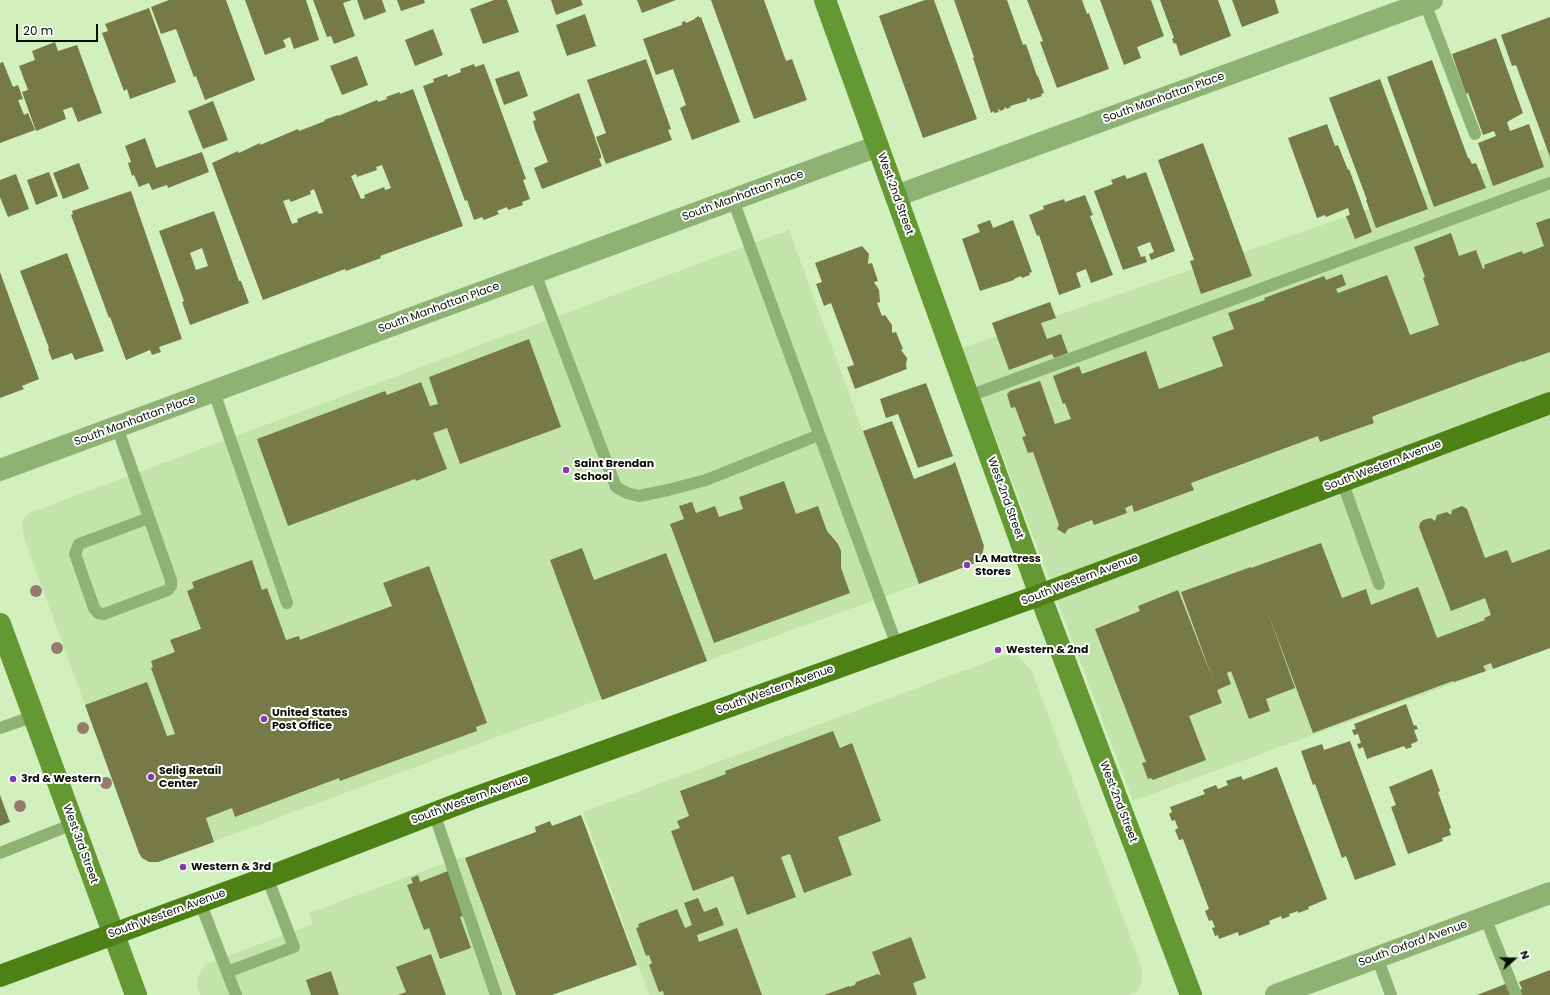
<!DOCTYPE html>
<style>
body{margin:0}
#map{position:relative;width:1550px;height:995px;overflow:hidden;background:#d2f0be;font-family:Poppins,sans-serif}
canvas{display:block}
.north{position:absolute;left:1494px;top:939px;width:40px;height:40px;-webkit-text-stroke:3px #fff;paint-order:stroke;rotate:70deg;font-size:11px;font-weight:700;line-height:16px;text-align:center;color:#060f01}
.north::after{content:'';display:block;margin:auto;width:14px;height:18px;background:#060f01;clip-path:polygon(50% 0,100% 100%,50% 72%,0 100%)}
.scale{position:absolute;left:16px;top:24px;width:82px;height:18px;box-sizing:border-box;border:2px solid #060f01;border-top:0;padding-left:5px;font-size:12px;line-height:14px;white-space:nowrap;color:#060f01;-webkit-text-stroke:3px #fff;paint-order:stroke}
</style>
<div id="map">
<canvas width="1550" height="995"></canvas>
<div class="north">N</div>
<div class="scale">20 m</div>
</div>
<script>
const ctx = document.querySelector('canvas').getContext('2d');
ctx.lineJoin = 'round';
function fillPath(path, color) {
  ctx.fillStyle = color;
  ctx.fill(path, 'evenodd');
}
function strokePath(path, color, width, dash) {
  ctx.strokeStyle = color;
  ctx.lineWidth = width;
  ctx.lineCap = dash ? 'butt' : 'round';
  ctx.setLineDash(dash || []);
  ctx.stroke(path);
}
function drawText(font, color, halo, rows, align = 'center') {
  ctx.font = font + ' Poppins,sans-serif';
  ctx.lineWidth = 4;
  ctx.setLineDash([]);
  ctx.textBaseline = 'middle';
  ctx.strokeStyle = halo;
  ctx.fillStyle = color;
  for (const [text, x, y, turn = 0] of rows) {
    ctx.save();
    ctx.translate(x, y);
    ctx.rotate((+turn || 0) * Math.PI / 180);
    ctx.textAlign = isNaN(turn) ? turn : align;
    if (halo) ctx.strokeText(text, 0, 0);
    ctx.fillText(text, 0, 0);
    ctx.restore();
  }
}
const built = new Path2D(`
 M1550,147V648L1133,801L962,348Z
 M789,230L919,584L494,738L158,862H149L142,858L139,853L25,541L22,525L24,518L29,513Z
 M1006,655L1018,656L1032,671L1142,969V977L1141,985L1137,991L1128,995H649L583,812Z
 M464,856L515,995H200L197,985L198,977L201,970L207,964L313,924L309,913Z`);
const building = new Path2D(`
 M169,0H226L255,80L205,100L196,76L194,77L176,29L161,34L151,7Z
 M245,0H306L319,40L294,49L290,37L283,40L286,47L265,55Z
 M313,0H352L343,3L355,36L334,44L331,36L327,37Z
 M357,0H382L386,12L364,20Z
 M397,0H424L425,3L401,11Z
 M494,0H507L519,32L483,44L470,9Z
 M551,0H581L583,5L556,15Z
 M637,0H676L642,13Z
 M711,0H764L786,61L792,59L807,100L754,119Z
 M925,0H934L977,119L923,138L879,16Z
 M954,0H1007L1023,45L1026,44L1037,76H1038L1044,93L1041,94L1042,96L1030,100L1029,98L1027,99V101L1010,106L1011,107L1006,109V107L1004,108L1005,109L1000,111L999,109L998,110L999,112L994,113V111L991,113L973,58L974,57Z
 M1027,0H1082L1087,14L1089,13L1109,69L1057,88L1040,42L1043,41Z
 M1100,0H1151L1164,36L1137,47L1141,58L1124,65Z
 M1160,0H1218L1231,36L1180,56L1176,43L1174,44L1172,39L1174,38Z
 M1232,0H1275L1279,13L1242,27Z
 M149,8L176,82L130,99L127,89L124,91L102,33L108,31L105,24Z
 M585,14L596,46L567,56L556,25Z
 M699,16V18L701,17L740,122L692,140L680,108L686,105L673,69L656,75L643,39L682,25V22L685,21L686,23L695,19V18Z
 M1550,17V157L1516,65L1512,66L1501,35Z
 M433,29L443,55L415,66L405,40Z
 M1496,38L1523,113L1507,122L1510,131L1529,124L1544,167L1493,186L1478,143L1496,136L1494,131L1483,135L1468,93L1466,94L1452,54Z
 M55,42L58,51L77,45L102,113L78,122L72,107L63,110L66,119L36,131L22,92L28,90L19,66L35,60L32,51Z
 M357,56L368,85L342,95L330,66Z
 M646,59L671,129L668,130L672,140L606,164L596,137L606,133L587,80Z
 M1432,60L1468,158H1469L1472,164L1476,163L1486,188L1434,207L1387,77Z
 M3,62L13,87L18,85L23,99L18,100L24,115L28,113L35,130L0,143V63Z
 M474,64L475,67L484,64L526,179L523,180L530,199L522,202L523,205L508,210L507,207L497,211L499,214L484,220L482,217L474,220L467,200L465,201L423,86L434,82L433,79L447,74L448,77L461,72L460,69Z
 M519,71L528,96L504,105L495,79Z
 M1380,79L1428,209L1376,228L1366,200H1367L1329,98Z
 M413,89L463,226L380,256L381,258L346,271L345,269L263,300L212,163L238,151L239,153L260,143V145L298,129L299,131L325,121L324,120L338,115V116L377,100L378,102L387,99L386,97L400,92V94ZM382,165L391,188L385,190L384,187L364,195L365,198L361,199L351,176L356,174L357,177L377,170L376,167ZM314,189L323,213L319,214L317,211L297,219L298,222L292,224L283,201L289,199L291,202L311,194L310,191Z
 M579,93L601,155V158L599,159L602,166L542,189L534,168L548,162L535,129L533,121L536,120L533,112Z
 M213,101L228,140L203,149L188,111Z
 M1327,124L1335,146L1338,145L1348,170L1349,169L1372,232L1355,239L1346,216L1350,215L1348,208L1326,217L1325,215L1317,218L1288,138Z
 M145,138L156,168L202,152L209,172L168,188L167,185L152,190L149,183L139,187L134,175L132,176L128,163L131,162L125,146Z
 M1203,143L1252,276L1201,294L1190,261L1194,260L1158,160Z
 M79,163L89,189L63,199L53,173Z
 M49,172L58,196L36,205L27,180Z
 M1146,172L1175,251L1151,260L1149,254L1154,252L1150,242L1137,247L1141,257L1145,256L1147,262L1123,270L1094,191L1113,184L1111,180L1125,175L1127,179Z
 M16,174L29,209L8,217L0,197V180Z
 M131,191L182,339L159,347L161,352L152,355L150,350L126,360L110,317L109,318L71,215L73,214L72,211Z
 M1085,195L1093,215L1090,216L1113,275L1091,283L1086,269L1076,273L1081,287L1059,295L1039,235L1037,236L1029,215L1044,209L1043,206L1064,199L1065,202Z
 M214,211L239,281H241L249,303L190,325L182,302L184,301L159,231ZM202,248L208,266L196,270L190,253Z
 M1550,218V352L1522,362V361L1376,415L1372,417L1374,423L1320,442L1318,436L1191,483L1194,490L1134,512L1132,505L1125,508L1127,513L1094,525L1092,520L1068,529L1065,534L1057,529L1059,525L1033,452L1028,453L1022,437L1026,436L1015,407L1011,408L1007,394L1010,391L1040,381L1055,424L1071,419L1065,403L1063,404L1053,376L1079,366L1082,374L1146,351L1159,389L1223,366L1212,337L1234,329L1228,313L1265,300L1264,298L1324,276L1326,280L1342,274L1346,285L1336,289L1338,293L1387,275L1410,335L1439,325L1423,278L1425,277L1414,247L1451,233L1459,256L1476,250L1483,269L1485,268L1484,265L1522,251L1523,254L1544,246L1536,223Z
 M990,220L993,228L1013,220L1032,272L1029,273L1030,275L1022,278L1021,276L1014,279V280L980,291L962,239L980,232L977,225Z
 M862,246L869,254L868,264L872,263L878,281L874,282L879,290L880,302L877,303L882,316L885,315L892,325V333L896,332L903,349L901,350L907,358L906,366L907,369L855,389L847,367L854,365L831,303L824,306L816,284L822,282L815,263Z
 M67,253L104,351L75,360L72,353L52,360L48,349L49,348L20,271Z
 M0,272L39,379L22,386L24,389L0,398Z
 M1050,302L1056,318L1041,323L1047,339L1061,334L1068,353L1054,358L1052,354L1009,370L992,323Z
 M529,339L561,427L460,464L447,428L433,433L447,469L416,481L415,479L288,526L257,439L385,391L387,395L421,382L430,406L438,404L429,377Z
 M926,383L953,456L918,468L898,414L886,418L880,399Z
 M892,421L914,479L953,464V463L955,462L984,546L982,556L975,563L919,584L863,431Z
 M784,481L796,514L818,506L827,531L838,544L841,551V568L850,593L714,643L670,524L684,519L679,506L692,502L696,513L715,506L719,517L743,509L739,497Z
 M1462,506L1467,509L1485,558L1507,550L1512,563L1550,549V648L1493,669L1491,663L1483,666L1486,671L1454,682L1453,681L1313,733L1267,610L1295,688L1266,699L1270,711L1249,719L1231,671L1227,673L1231,684L1217,690L1222,703L1189,716L1206,760L1153,780L1151,778L1148,779L1142,763L1146,762L1095,629L1140,611L1138,606L1178,590L1213,680L1181,592L1251,567V568L1321,543L1342,598L1366,589L1371,605L1418,587L1437,638L1485,620L1484,618L1491,615L1485,598L1451,611L1419,527L1420,523L1423,520L1431,518L1435,521L1437,515L1447,512L1451,515L1452,510Z
 M582,548L594,580L666,553L707,661L602,700L550,560Z
 M252,560L262,590L267,588L286,640L299,636L300,640L392,606L383,583L429,566L487,723L476,727L477,731L340,781L339,778L235,817L232,808L206,818L214,842L158,862H149L142,858L139,853L85,705L147,682L167,736L175,734L151,668L153,667L151,661L175,652L170,640L201,629L187,591L194,588L192,582Z
 M1406,704L1414,726L1416,725L1418,729L1414,730L1418,741L1411,744L1412,747L1406,749L1404,746L1367,759L1363,747L1359,749L1357,744L1361,743L1358,734L1354,735L1352,730L1356,729L1354,724Z
 M833,731L840,748L852,743L881,821L838,837L852,875L804,893L790,854L781,857L796,897L747,915L733,876L693,891L671,831L680,828L677,821L689,816L680,791L726,774L725,771Z
 M1350,741L1396,865L1355,880L1346,856L1342,858L1315,784L1313,785L1301,751L1322,744L1324,750Z
 M1277,767L1327,899L1308,907L1309,909L1298,913V911L1289,914L1290,916L1282,919L1281,916L1269,921L1270,924L1239,936L1238,932L1219,939L1218,935L1215,936L1212,928L1215,927L1212,920L1209,921L1205,911L1209,909L1183,839L1179,840L1175,830L1178,828L1175,820L1172,821L1169,814L1172,812L1170,807L1205,794L1203,790L1216,785L1218,789L1228,785L1226,781L1241,776L1243,780Z
 M1432,769L1440,791L1438,792L1451,828L1449,829L1451,835L1442,838L1443,841L1408,854L1391,807L1396,805L1389,787Z
 M0,795L10,822L0,826Z
 M581,815L637,965L552,995H516L465,858L536,832L535,827L550,821L552,826Z
 M448,871L465,915L460,917L471,948L440,959L429,928L424,930L407,885L413,883L411,878L418,875L420,882Z
 M698,898L704,912L717,907L724,925L697,935L699,942L737,928L762,995H664L663,991L659,992L649,965L652,963L649,955L646,956L636,928L639,927L638,924L677,909L685,928L692,925L684,903Z
 M911,937L926,978L913,983L917,995H824L849,986V987L855,985L856,982L878,974L881,976L872,952Z
 M431,954L446,995H398L406,992L396,967Z
 M1550,970V995H1521L1519,990L1522,989L1519,982Z
 M331,971L339,995H311L306,980Z
 M1508,983L1512,995H1477Z`);
const lane = new Path2D(`
 M1425,3L1475,134
 M733,200L897,646
 M535,273L616,487L627,493L639,496L668,490L706,480L819,435
 M214,392L287,603
 M969,396L1550,183
 M117,427L171,580V586L168,590L104,614L98,613L94,608L75,554L79,544L149,518
 M1342,481L1379,584
 M0,728L34,716
 M434,813L496,995
 M0,853L73,824
 M200,902L236,995
 M1485,917L1516,995
 M1377,957L1391,995
 M227,972L294,947L267,877`);
const street = new Path2D(`
 M896,196L1432,0
 M0,470L878,146
 M1276,995L1550,893`);
const secondary = new Path2D(`
 M825,0L1040,595L1191,995
 M0,624L136,995`);
const primary = new Path2D(`
 M0,976L279,873L471,799L1040,595L1550,403`);
const trees = [
 [36,591],
 [57,648],
 [83,728],
 [106,783],
 [20,806]
];
const markers = [
 [566,470,4,"#873aab"],
 [967,565,4,"#873aab"],
 [998,650,4,"#873aab"],
 [264,719,4,"#873aab"],
 [151,777,4,"#873aab"],
 [13,779,4,"#873aab"],
 [183,867,4,"#873aab"]
];
const streetNames = [
 ["South Manhattan Place",1164,98,-20],
 ["West 2nd Street",895,194,70],
 ["South Manhattan Place",743,196,-20],
 ["South Manhattan Place",439,308,-20],
 ["South Manhattan Place",135,421,-20],
 ["South Western Avenue",1383,466,-21],
 ["West 2nd Street",1005,498,70],
 ["South Western Avenue",1080,580,-21],
 ["South Western Avenue",775,690,-20],
 ["South Western Avenue",470,800,-20],
 ["West 2nd Street",1118,802,69],
 ["West 3rd Street",80,844,70],
 ["South Western Avenue",167,914,-20],
 ["South Oxford Avenue",1413,944,-20]
];
const poiNames = [
 ["Saint Brendan",574,464],
 ["School",574,477],
 ["LA Mattress",975,559],
 ["Stores",975,572],
 ["Western & 2nd",1006,650],
 ["United States",272,713],
 ["Post Office",272,726],
 ["Selig Retail",159,771],
 ["Center",159,784],
 ["3rd & Western",21,779],
 ["Western & 3rd",191,867]
];
fillPath(built, '#c2e4ab');
fillPath(building, '#757a46');
strokePath(lane, '#8eb274', 12);
strokePath(street, '#8eb274', 22);
strokePath(secondary, '#639833', 22);
strokePath(primary, '#4d8116', 22);
ctx.fillStyle = '#977a6c';
for (const [x, y] of trees) {
  ctx.beginPath();
  ctx.arc(x, y, 6, 0, 2 * Math.PI);
  ctx.fill();
}
for (const [x, y, r, color] of markers) {
  const dot = new Path2D();
  dot.arc(x, y, r, 0, 2 * Math.PI);
  ctx.fillStyle = color;
  ctx.fill(dot);
  strokePath(dot, '#fff', 1.5);
}
drawText('11px', '#060f01', '#fff', streetNames);
drawText('bold 11px', '#060f01', '#fff', poiNames, 'left');
</script>
